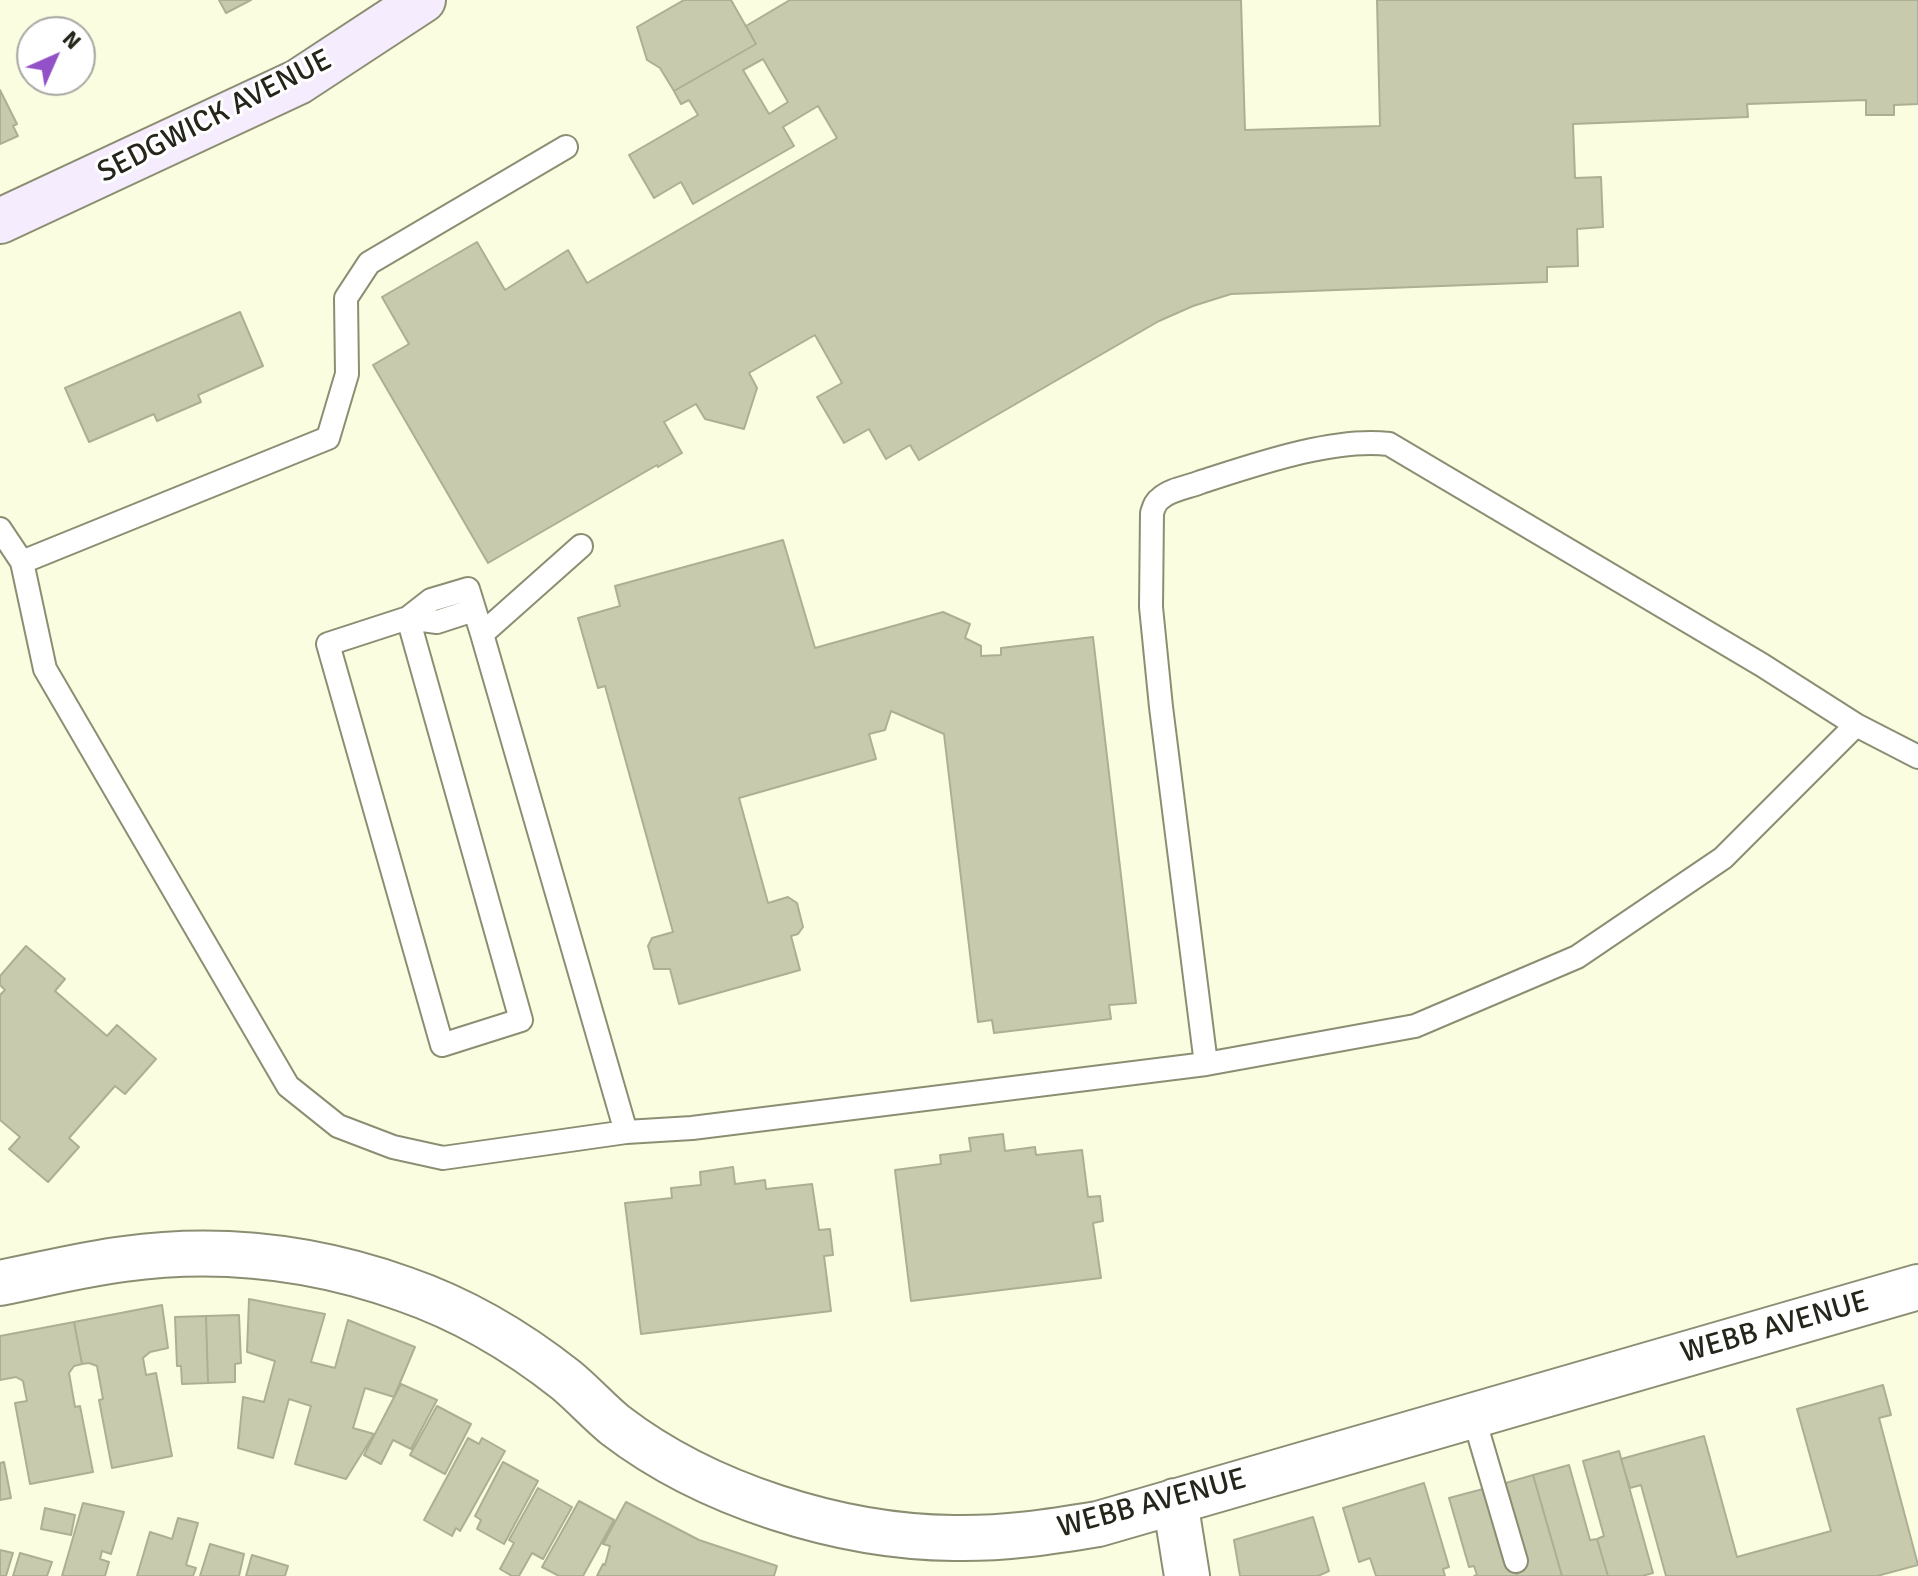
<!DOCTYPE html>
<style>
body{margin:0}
#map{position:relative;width:1918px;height:1576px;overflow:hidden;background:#fbfde0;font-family:Signika,sans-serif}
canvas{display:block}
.north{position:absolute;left:16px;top:16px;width:80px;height:80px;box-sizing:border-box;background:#fff;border:2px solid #a8a8a4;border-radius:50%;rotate:45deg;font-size:22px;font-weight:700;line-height:32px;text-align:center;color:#25251b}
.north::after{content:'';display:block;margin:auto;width:28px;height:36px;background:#9351c7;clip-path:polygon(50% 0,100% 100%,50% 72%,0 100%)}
</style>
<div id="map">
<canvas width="1918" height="1576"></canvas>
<div class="north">N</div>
</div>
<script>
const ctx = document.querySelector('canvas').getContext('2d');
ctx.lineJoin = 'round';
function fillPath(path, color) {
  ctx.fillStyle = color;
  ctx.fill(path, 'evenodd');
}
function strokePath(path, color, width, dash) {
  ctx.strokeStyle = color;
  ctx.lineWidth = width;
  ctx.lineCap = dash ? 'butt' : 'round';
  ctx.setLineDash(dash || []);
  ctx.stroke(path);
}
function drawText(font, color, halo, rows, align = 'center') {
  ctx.font = font + ' Signika,sans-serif';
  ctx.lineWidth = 6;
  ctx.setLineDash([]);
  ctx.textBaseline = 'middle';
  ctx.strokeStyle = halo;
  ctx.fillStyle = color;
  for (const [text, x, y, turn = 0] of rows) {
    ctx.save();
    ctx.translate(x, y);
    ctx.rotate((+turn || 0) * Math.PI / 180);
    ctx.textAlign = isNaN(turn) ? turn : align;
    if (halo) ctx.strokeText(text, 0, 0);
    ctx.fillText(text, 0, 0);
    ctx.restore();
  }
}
const building = new Path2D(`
 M219,0H251L226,13Z
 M684,0H731L756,44L674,91L660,68L647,60L637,27Z
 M790,0H1241L1245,130L1380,126L1377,0H1918V104L1894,105V115H1866V100L1747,104L1748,117L1573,124L1575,178L1601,177L1603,227L1577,229L1578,266L1547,267V282L1231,294L1193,306L1159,321L919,460L910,445L886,459L869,429L844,443L817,397L842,383L815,335L749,373L757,388L744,429L705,419L696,404L664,422L682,453L658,467L657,465L488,563L373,365L409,344L382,297L477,242L505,290L568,250L587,283L837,138L818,106L783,127L794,146L693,204L681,182L654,198L629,155L698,115L689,100L681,104L674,91L756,44L746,26ZM763,59L788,102L769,114L743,70Z
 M0,90L17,124L13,126L18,136L0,144Z
 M240,312L263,366L198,395L201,402L157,421L154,414L89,442L65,388Z
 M783,540L815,648L943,612L970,624L965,638L981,646V656L1001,655V648L1093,637L1136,1003L1109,1005L1111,1019L994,1033L992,1020L978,1022L944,734L891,711L885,730L869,734L876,759L739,798L768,903L788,897L797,903L803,927L798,934L791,936L800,970L679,1004L670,969H654L648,946L652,938L673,932L605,686L598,688L578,618L620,606L615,586Z
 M26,946L65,979L55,991L107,1036L117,1025L156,1059L125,1094L115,1086L69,1138L79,1147L48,1182L9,1149L20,1137L0,1120V995L5,990L0,985V976Z
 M1003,1134L1005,1151L1035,1147L1036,1155L1082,1150L1088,1197L1100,1196L1103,1221L1093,1223L1101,1278L911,1301L895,1170L941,1164L940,1155L971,1151L969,1138Z
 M733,1167L735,1184L765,1180L766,1189L812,1184L819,1230L830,1229L833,1255L824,1256L831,1311L641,1334L625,1203L672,1198L671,1188L701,1185L700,1172Z
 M249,1299L325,1314L311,1362L335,1368L348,1320L415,1347L394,1397L365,1388L353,1428L374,1434L346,1479L295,1464L311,1406L289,1399L273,1458L238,1448L243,1397L264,1402L275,1361L247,1352Z
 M162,1305L168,1348L150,1352L143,1358L146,1375L156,1373L172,1456L112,1468L99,1400L103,1399L97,1366L89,1363L82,1364L74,1322Z
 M239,1315L241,1363L235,1364V1382L208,1383L206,1316Z
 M206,1316L208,1383L182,1384L181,1366H177L175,1317Z
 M74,1322L82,1364L74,1366L69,1373L75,1407L80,1406L93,1472L30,1484L15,1403L27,1401L23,1381L16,1377L0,1380V1336Z
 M401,1384L437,1400L411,1449L393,1440L381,1464L364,1455Z
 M1883,1385L1891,1415L1879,1418L1918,1565L1877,1576H1666L1641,1485L1630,1488L1621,1459L1704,1436L1737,1557L1831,1531L1797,1409Z
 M437,1406L471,1424L445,1474L410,1455Z
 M468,1438L479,1444L482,1438L505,1451L460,1531L456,1528L452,1536L424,1520Z
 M1619,1451L1653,1573L1642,1576H1608L1597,1539L1604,1536L1583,1461Z
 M4,1462L11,1498L0,1500V1463Z
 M503,1462L538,1481L504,1544L477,1529L481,1520L475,1516Z
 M1569,1465L1590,1540L1597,1539L1608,1576H1562L1533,1475Z
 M1533,1475L1562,1576H1517L1499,1485Z
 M1424,1483L1449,1567L1443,1569L1445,1576H1376L1370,1558L1359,1562L1343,1508Z
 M538,1488L572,1507L543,1559L532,1553L519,1576H512L500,1569L514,1543L509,1540Z
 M1483,1489L1505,1564L1513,1562L1517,1576H1474L1477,1575L1474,1566L1469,1567L1449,1498Z
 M579,1501L614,1520L583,1576H559L542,1567Z
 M626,1502L699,1540L777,1566L774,1576H597L603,1564L605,1565L610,1546L603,1544Z
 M83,1503L124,1512L111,1554L102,1551L100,1559L109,1562L105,1576H62Z
 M45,1508L75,1515L71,1535L41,1529Z
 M1313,1517L1329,1571L1318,1576H1240L1234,1540Z
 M178,1518L198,1523L186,1565L196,1568L193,1576H137L150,1532L172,1539Z
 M210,1544L244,1554L239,1576H200Z
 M0,1550L13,1553L6,1576H0Z
 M20,1553L52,1562L47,1576H13Z
 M252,1555L288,1566L285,1576H246Z`);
const lane = new Path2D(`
 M0,529L22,562L45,669L288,1086L338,1126L393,1147L443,1158L626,1132L692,1128L1206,1064L1415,1026L1577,957L1723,858L1856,725
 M22,562L328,438L347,374L346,298L369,263L566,147
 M474,610L437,622L408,618L521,1020L442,1045L328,644L408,618L431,600L468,589L482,634L626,1132
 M482,634L581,546
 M1206,1064L1161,707L1151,607L1152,513C1154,507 1155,502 1161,498C1171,489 1189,487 1201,482C1254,465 1334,437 1389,444L1762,665L1856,725L1918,757
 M1473,1415L1516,1561`);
const street = new Path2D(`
 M0,1283C41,1275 83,1264 124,1259C219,1246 314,1257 404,1289C462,1309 518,1342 566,1380C583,1394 598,1411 615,1425C706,1495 840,1537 954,1538C1003,1539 1050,1532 1098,1524L1918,1287
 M1175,1501L1187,1576`);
const secondary = new Path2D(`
 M0,221L298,82L423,0`);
const streetNames = [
 ["SEDGWICK AVENUE",215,117,-27],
 ["WEBB AVENUE",1775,1328,-16],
 ["WEBB AVENUE",1152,1504,-15]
];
fillPath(building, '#c8caae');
strokePath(building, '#adaf94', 2);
strokePath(lane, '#8c8e73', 26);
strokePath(street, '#8c8e73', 48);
strokePath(secondary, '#8c8e73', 48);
strokePath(lane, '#fff', 22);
strokePath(street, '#fff', 44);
strokePath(secondary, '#f5ecfe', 44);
drawText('30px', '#25251b', '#fff', streetNames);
</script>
